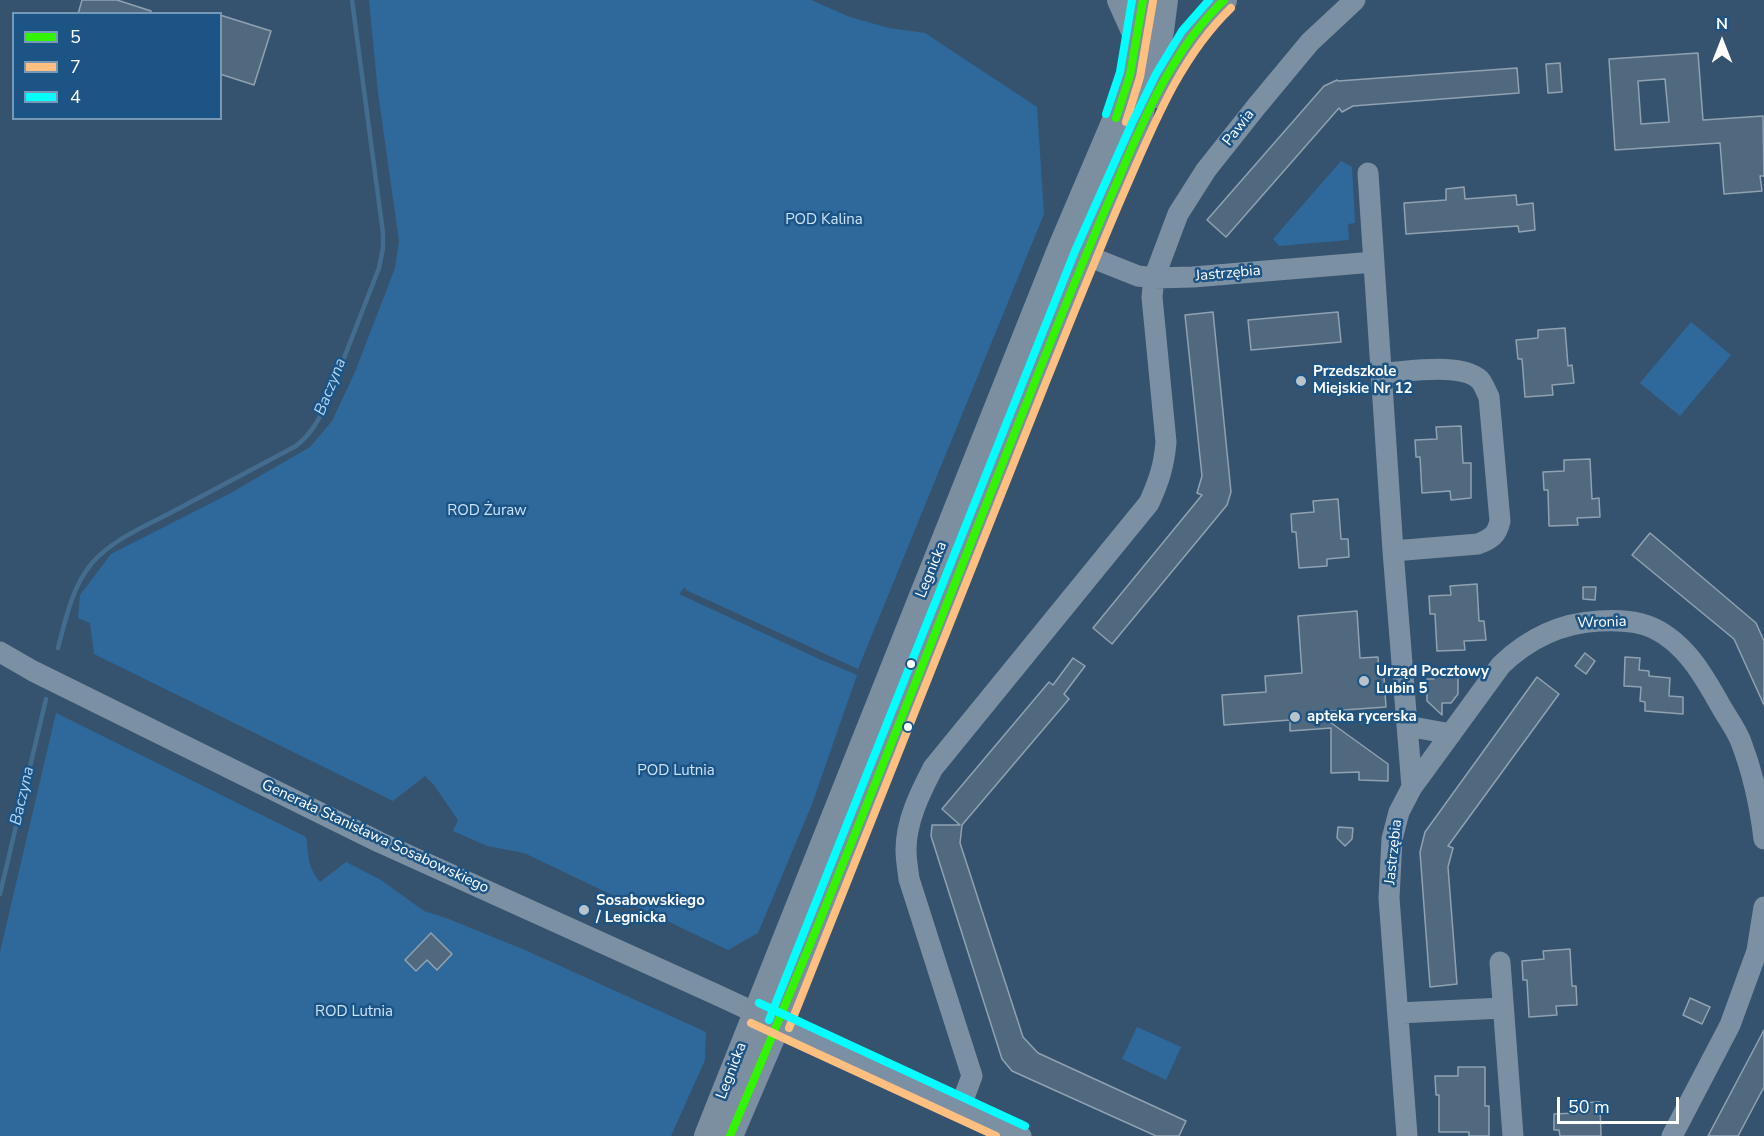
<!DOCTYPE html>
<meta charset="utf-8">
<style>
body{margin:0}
#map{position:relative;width:1764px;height:1136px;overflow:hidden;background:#35536e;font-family:"Nunito Sans",sans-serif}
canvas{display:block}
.legend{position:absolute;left:12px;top:12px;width:210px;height:108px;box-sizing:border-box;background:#1d5486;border:2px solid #7798b6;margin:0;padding:8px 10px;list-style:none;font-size:18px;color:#fff}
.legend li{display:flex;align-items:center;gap:12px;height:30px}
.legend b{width:30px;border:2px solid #7798b6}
.north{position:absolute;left:1692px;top:12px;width:60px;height:60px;-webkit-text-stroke:4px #1d5486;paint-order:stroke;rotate:0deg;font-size:16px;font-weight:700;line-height:24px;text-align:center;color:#fff}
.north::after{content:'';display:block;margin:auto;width:21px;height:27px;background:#fff;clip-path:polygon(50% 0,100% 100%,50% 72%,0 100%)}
.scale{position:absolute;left:1557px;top:1097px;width:122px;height:27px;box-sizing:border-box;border:3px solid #fff;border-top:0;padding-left:8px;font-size:18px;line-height:21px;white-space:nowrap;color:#fff;-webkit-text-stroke:4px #1d5486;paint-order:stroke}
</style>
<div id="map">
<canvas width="1764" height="1136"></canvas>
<ul class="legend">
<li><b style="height:8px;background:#33f500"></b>5</li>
<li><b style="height:8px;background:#ffbf80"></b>7</li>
<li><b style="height:8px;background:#0ff"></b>4</li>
</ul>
<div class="north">N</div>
<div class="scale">50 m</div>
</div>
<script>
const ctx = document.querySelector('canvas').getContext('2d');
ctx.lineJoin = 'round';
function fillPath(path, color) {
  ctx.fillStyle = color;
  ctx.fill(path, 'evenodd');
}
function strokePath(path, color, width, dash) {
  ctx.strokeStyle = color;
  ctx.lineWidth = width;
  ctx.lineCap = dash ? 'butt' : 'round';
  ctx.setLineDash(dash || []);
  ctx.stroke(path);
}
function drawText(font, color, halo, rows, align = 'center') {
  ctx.font = font + ' "Nunito Sans",sans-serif';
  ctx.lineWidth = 5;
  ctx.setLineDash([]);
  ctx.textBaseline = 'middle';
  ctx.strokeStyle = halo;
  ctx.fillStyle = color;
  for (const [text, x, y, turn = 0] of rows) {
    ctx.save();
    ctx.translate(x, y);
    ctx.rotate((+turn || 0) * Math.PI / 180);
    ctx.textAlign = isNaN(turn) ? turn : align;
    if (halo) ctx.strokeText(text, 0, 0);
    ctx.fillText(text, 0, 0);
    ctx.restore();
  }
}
const green = new Path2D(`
 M369,0H811L850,17L889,28L925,33L1037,107L1044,214L858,669L686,590L685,587L679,594L819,659L857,675L812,804L758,933L728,950L524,853L487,846L453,831L458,820L434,785L425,776L393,801L94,654L90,623L78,618L80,595L111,554L229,494L310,447L332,421L355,372L395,268L399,241L378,93Z
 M1341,161L1352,167L1355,223L1348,224L1349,240L1279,246L1273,239Z
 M1691,322L1731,355L1680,416L1640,383Z
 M56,713L306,837C309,856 307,866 320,882L346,862L381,880L424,911L446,918L525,950L706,1032L705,1060L671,1136H0V952Z
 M1137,1027L1181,1047L1166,1080L1122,1059Z`);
const stream = new Path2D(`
 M58,648C66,618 72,587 92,563C113,539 146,526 174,511C214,490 255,468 296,446C310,435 317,423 325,407L379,268L383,248V233L352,0
 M0,894L46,699`);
const building = new Path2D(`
 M82,0H117L151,11L150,14H78Z
 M220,15L271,31L254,85L220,74Z
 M1698,53L1703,120L1763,116L1764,176H1760L1762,191L1724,194L1720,143L1615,150L1609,59ZM1665,79L1669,122L1641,124L1638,81Z
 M1560,63L1562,92L1548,93L1546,64Z
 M1517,68L1519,93L1353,106L1342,112L1339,108L1226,237L1207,220L1324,86L1337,80L1338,81Z
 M1464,187L1465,199L1516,195L1517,205L1533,203L1535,230L1519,232L1518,226L1406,234L1404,203L1446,200V189Z
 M1213,312L1231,492L1227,505L1112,644L1093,628L1202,495L1197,493L1202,476L1185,315Z
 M1338,312L1341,342L1251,350L1248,320Z
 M1565,328L1568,366L1572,365L1574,383L1552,385L1553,395L1525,397L1522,359H1518L1516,340L1538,338V330Z
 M1461,426L1463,463H1471V498L1451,500L1450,491L1422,493L1420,457H1416L1415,440L1437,439L1436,427Z
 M1590,459L1592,499L1599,498L1600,517L1577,518L1578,525L1549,526L1548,490H1544L1543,472L1564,471V460Z
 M1338,499L1341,539H1348L1349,557L1327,559V566L1299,568L1296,532H1292L1291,514L1314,512L1313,501Z
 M1650,533L1756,623L1764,641V705L1734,639L1632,555Z
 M1477,584L1479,621H1484L1486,640L1464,641L1465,650L1437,651L1435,614H1430L1429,596L1451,595L1450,586Z
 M1583,587H1596L1595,600L1583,599Z
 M1357,611L1360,658L1378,657L1379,677H1384L1386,707L1316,712L1388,764V781L1359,780V772L1331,773V728L1290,731V720L1224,725L1222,695L1266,692L1265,676L1302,673L1298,616Z
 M1585,653L1595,661L1586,674L1575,666Z
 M1625,657L1640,658L1639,670L1649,671V676L1670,678L1669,696L1683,697V714L1645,711V702L1640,701L1641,687L1624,686Z
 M1073,658L1085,666L1064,694L1069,699L962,825L960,843L1023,1037L1038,1053L1186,1121L1179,1136H1156L1012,1071L1002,1059L931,836L932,825H960L942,809L1049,682L1053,685Z
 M1458,674V694L1451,703H1442V715L1427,701V679H1434L1433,675Z
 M1537,677L1559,694L1448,846L1453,848L1448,867L1457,984L1430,987L1420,852L1425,832Z
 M1338,827L1353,828L1352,839L1345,846L1337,838Z
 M431,933L452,954L437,970L427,960L416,971L405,960Z
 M1570,949L1572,986H1576L1577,1005L1556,1006L1557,1015L1529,1017L1527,980H1523L1522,961L1544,959L1543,951Z
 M1690,998L1710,1007L1702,1024L1683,1015Z
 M1764,1030V1087L1738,1136H1708Z
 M1458,1067H1485V1106H1489V1136H1469V1132H1439V1095H1436L1435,1076H1458Z
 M1600,1102L1601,1136H1560L1559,1130H1554V1114L1576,1113L1575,1103Z`);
const minor = new Path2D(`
 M1368,173L1393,551L1412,787L1399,812L1392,839L1389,898L1407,1136
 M1085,255L1138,276L1154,278L1193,277L1374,262
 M1382,373C1407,372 1462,362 1480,380C1484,385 1486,391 1489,397L1500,521C1497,535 1491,539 1478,544L1393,551
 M0,652L33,671L379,842L715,994L1021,1136
 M1407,726L1451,734
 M1412,787L1501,665C1528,639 1561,623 1599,621C1617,620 1636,620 1653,628C1687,644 1705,678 1723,710C1729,720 1737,731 1741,742C1753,773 1760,806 1764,839
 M1500,962L1513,1136
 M1398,1013L1503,1008
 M960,1108L972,1076L909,879C908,870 906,860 906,850C906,821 920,793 933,768L1149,503C1159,481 1164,466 1166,442L1152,297L1154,278L1178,214L1206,170L1256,107L1310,42L1355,0
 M1672,1136L1730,1025L1757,951L1764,907`);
const major = new Path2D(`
 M1120,0L1137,38
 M1157,95C1175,60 1194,26 1224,0
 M707,1136L1061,247L1124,99L1138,41L1143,0
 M730,1136L798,977L1085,255L1134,141L1161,31L1165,0`);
const bus1 = new Path2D(`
 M1116,118L1130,75L1143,0
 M730,1136C833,895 928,650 1025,407C1054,333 1083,260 1115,187C1143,121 1171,51 1224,0`);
const bus2 = new Path2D(`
 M1126,122L1140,77L1153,1
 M751,1023L996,1136
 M789,1028C873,816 957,604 1042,392C1069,325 1096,257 1125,190C1153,126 1180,57 1231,8`);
const bus3 = new Path2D(`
 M1106,114L1120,72L1132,0
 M759,1003L1025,1126
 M769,1020L1075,251L1132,123L1156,74L1182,31L1209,0`);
const markers = [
 [1301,381,6,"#b8c3cc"],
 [911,664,5,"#fff"],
 [1364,681,6,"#b8c3cc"],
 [1295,717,6,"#b8c3cc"],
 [908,727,5,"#fff"],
 [584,910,6,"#b8c3cc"]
];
const streetNames = [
 ["Pawia",1239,128,-52],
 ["Jastrzębia",1228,274,-5],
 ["Legnicka",932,570,-68],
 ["Wronia",1602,623,-2],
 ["Generała Stanisława Sosabowskiego",375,837,25],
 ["Jastrzębia",1394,852,-84],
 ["Legnicka",732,1071,-69]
];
const parkNames = [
 ["POD Kalina",824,220],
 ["ROD Żuraw",487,511],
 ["POD Lutnia",676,771],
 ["ROD Lutnia",354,1012]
];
const poiNames = [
 ["Przedszkole",1313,372],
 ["Miejskie Nr 12",1313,389],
 ["Urząd Pocztowy",1376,672],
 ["Lubin 5",1376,689],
 ["apteka rycerska",1307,717],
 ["Sosabowskiego",596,901],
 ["/ Legnicka",596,918]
];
const waterNames = [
 ["Baczyna",331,387,-68],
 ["Baczyna",23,796,-77]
];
fillPath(green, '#2f699c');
strokePath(stream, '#446c8f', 4.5);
fillPath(building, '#50697f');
strokePath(building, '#90a2b2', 1.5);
strokePath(minor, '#7c90a4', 21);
strokePath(major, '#7b8fa1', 26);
strokePath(bus1, '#33f500', 8);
strokePath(bus2, '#ffbf80', 8);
strokePath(bus3, '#0ff', 8);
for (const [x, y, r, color] of markers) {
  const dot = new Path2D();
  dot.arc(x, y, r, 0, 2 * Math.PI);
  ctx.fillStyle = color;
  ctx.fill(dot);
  strokePath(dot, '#1d5486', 2);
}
drawText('15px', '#fff', '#1d5486', streetNames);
drawText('15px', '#cbe3f8', '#1d5486', parkNames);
drawText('bold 15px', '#fff', '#1d5486', poiNames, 'left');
drawText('italic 16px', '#b1d5f2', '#1d5486', waterNames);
</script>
